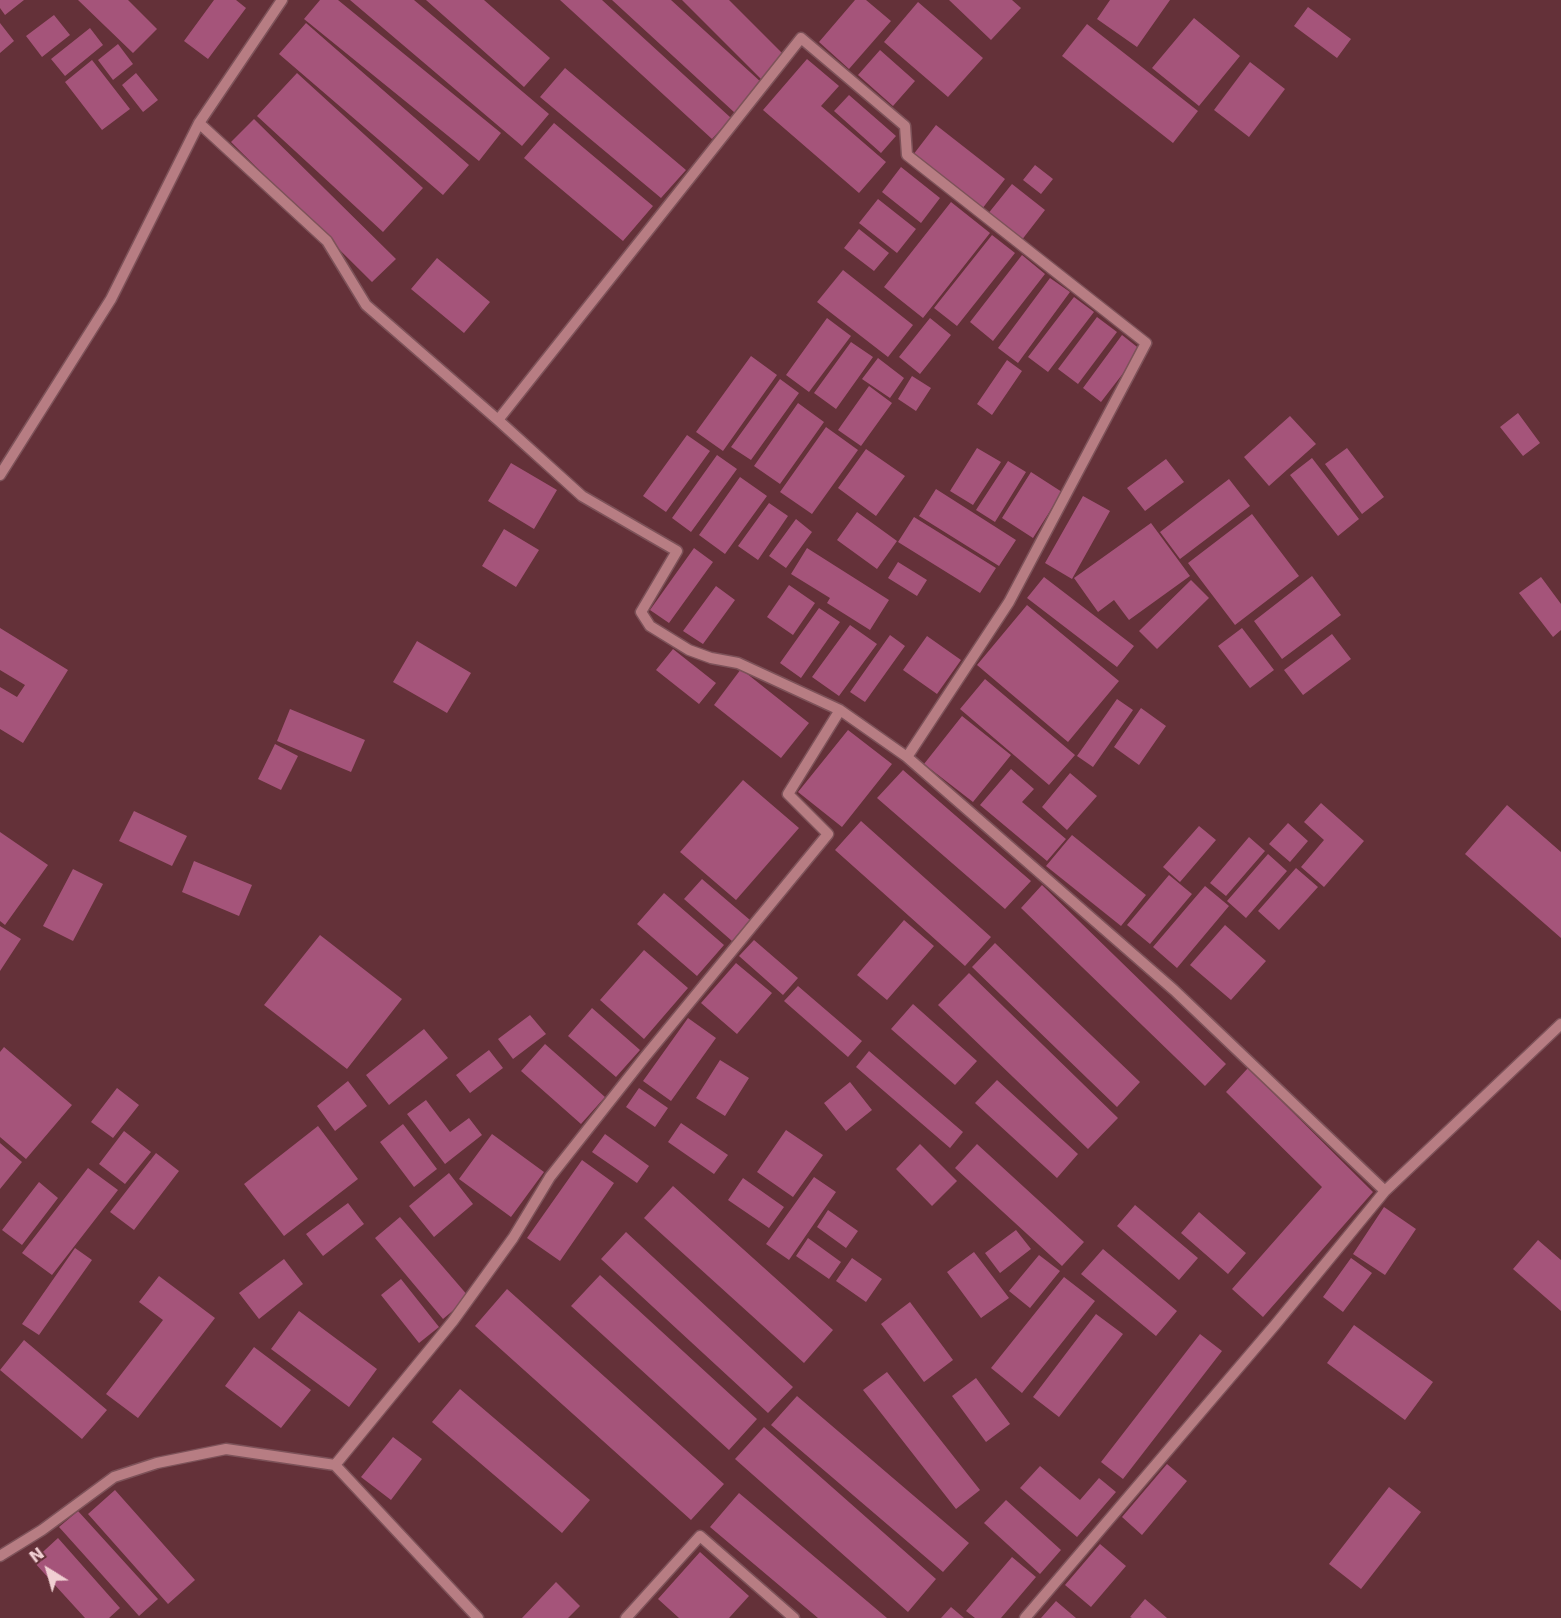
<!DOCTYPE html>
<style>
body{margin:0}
#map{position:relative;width:1561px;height:1618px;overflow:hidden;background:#643139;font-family:"DejaVu Sans",sans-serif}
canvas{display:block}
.north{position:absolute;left:18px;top:1540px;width:60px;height:60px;-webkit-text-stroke:4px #643139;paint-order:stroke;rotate:323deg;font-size:16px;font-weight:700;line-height:24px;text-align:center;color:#f0cfd2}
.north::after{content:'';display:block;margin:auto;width:21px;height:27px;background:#f0cfd2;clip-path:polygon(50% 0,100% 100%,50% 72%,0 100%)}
</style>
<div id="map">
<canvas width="1561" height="1618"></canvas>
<div class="north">N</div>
</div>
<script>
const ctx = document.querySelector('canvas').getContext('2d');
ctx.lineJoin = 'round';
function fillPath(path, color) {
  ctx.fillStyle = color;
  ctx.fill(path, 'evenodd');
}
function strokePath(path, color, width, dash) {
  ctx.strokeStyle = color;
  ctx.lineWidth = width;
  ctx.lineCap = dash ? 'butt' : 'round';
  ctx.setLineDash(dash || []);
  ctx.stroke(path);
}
const building = new Path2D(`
 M0,0H24L5,15L0,8Z
 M78,0H128L157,29L133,53Z
 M214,0H236L246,8L208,59L184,41Z
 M320,0H338L501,133L479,161L304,19Z
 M350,0H414L549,114L522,146Z
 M426,0H484L550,58L524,87Z
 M560,0H602L731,118L712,139Z
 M612,0H671L762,83L735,113Z
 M682,0H729L784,55L761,79Z
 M855,0H866L891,21L849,69L819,42Z
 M949,0H1012L1021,8L991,40Z
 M1110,0H1170L1137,47L1097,19Z
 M918,2L983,58L948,97L884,42Z
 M1308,7L1351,39L1337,58L1294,26Z
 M54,15L70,35L42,57L26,36Z
 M1194,18L1240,56L1199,106L1152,68Z
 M0,23L14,41L0,53Z
 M306,23L469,165L443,195L279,54Z
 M1087,24L1198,111L1173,143L1062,56Z
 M90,28L103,45L65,76L51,59Z
 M118,44L133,64L113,80L98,60Z
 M880,50L915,81L893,106L858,75Z
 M807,59L839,86L821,106L886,162L859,193L763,110Z
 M92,60L130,109L102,130L65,82Z
 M1250,62L1285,89L1249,137L1214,110Z
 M565,68L686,170L661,198L540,97Z
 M136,73L158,100L143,112L122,85Z
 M297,73L423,188L383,232L257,116Z
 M849,95L896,136L881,153L834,111Z
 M254,119L396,259L372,282L231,142Z
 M554,123L653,206L623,241L524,158Z
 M936,125L1005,179L982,209L913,155Z
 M1035,165L1053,179L1041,194L1023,180Z
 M901,167L940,198L921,223L882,192Z
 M1012,184L1045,210L1021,241L987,215Z
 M878,199L916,229L897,253L859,223Z
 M951,202L990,233L923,318L884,287Z
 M859,229L889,253L874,271L844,248Z
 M992,235L1015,253L957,326L934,308Z
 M1022,255L1045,274L993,341L970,322Z
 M437,258L490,302L464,333L411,289Z
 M843,270L913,325L888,357L817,302Z
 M1050,278L1070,292L1018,363L998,348Z
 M1074,297L1094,312L1048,372L1028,357Z
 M1097,317L1117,332L1078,384L1058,369Z
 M827,318L851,336L809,392L786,375Z
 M930,318L951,335L920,374L899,357Z
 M1122,335L1141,350L1101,402L1083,388Z
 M851,342L873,357L836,409L814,393Z
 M751,356L777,375L723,451L696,432Z
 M878,358L904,378L890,398L862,379Z
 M1007,360L1022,371L992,415L977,404Z
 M912,376L931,388L916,411L898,399Z
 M780,379L799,393L751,460L731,447Z
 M869,386L892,403L861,446L838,430Z
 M798,403L824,422L780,484L754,466Z
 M1518,413L1540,443L1523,456L1500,427Z
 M1290,416L1316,444L1269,486L1244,457Z
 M826,427L858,450L812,514L780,492Z
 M687,435L710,451L666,512L643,496Z
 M977,448L1001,462L973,505L950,491Z
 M1347,448L1384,497L1362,514L1325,464Z
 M866,449L905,476L876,516L838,488Z
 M717,455L737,469L691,532L672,518Z
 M1312,458L1359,519L1338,536L1290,475Z
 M1166,459L1184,482L1145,511L1127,488Z
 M1008,461L1026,472L995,522L976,510Z
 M511,463L557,490L534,529L488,501Z
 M1031,472L1062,492L1033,538L1002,518Z
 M740,477L767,496L725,554L699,535Z
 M1229,479L1250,506L1180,559L1160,532Z
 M936,489L1016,540L999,566L919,516Z
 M1083,496L1110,511L1072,579L1045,563Z
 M769,503L788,516L758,560L738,546Z
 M857,512L897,541L877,569L837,540Z
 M1252,514L1299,576L1235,625L1188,563Z
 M914,517L996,568L980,593L898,542Z
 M796,519L812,532L786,568L769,556Z
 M1151,523L1190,576L1129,620L1114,600L1098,612L1074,578Z
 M504,529L539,550L516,587L482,566Z
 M694,548L713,562L669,623L650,610Z
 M807,548L889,600L870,630L827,603L830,598L791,574Z
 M898,562L927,580L917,596L888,578Z
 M1312,576L1341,615L1282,659L1254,621Z
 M1044,577L1134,646L1117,667L1027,598Z
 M1541,577L1561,604V630L1553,637L1519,593Z
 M1191,580L1209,598L1157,649L1139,631Z
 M789,585L815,603L793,635L767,617Z
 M716,586L735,600L703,644L683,631Z
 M1027,605L1119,681L1068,742L977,665Z
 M819,608L840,622L801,678L780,663Z
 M850,625L877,644L839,696L812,677Z
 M0,628L68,670L23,743L0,729V687L17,697L25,685L0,670Z
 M1242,628L1274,670L1250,688L1218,646Z
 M1332,634L1351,659L1303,695L1284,670Z
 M890,635L905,646L865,702L850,692Z
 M927,636L961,660L937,694L903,670Z
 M417,641L471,673L447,713L393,682Z
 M673,649L716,683L699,704L656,670Z
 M741,669L809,723L781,758L714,705Z
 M985,679L1075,755L1049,785L960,709Z
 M1117,699L1133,710L1093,767L1077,756Z
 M1141,708L1166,726L1139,765L1114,747Z
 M290,709L365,740L351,772L277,741Z
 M962,716L1011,755L973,802L924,764Z
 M848,730L892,764L842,827L798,792Z
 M275,744L298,756L281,790L258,779Z
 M1011,769L1034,789L1022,802L1066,839L1047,861L980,805Z
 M903,770L1031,881L1005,909L877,798Z
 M1070,773L1097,796L1067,830L1042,807Z
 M743,780L799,828L736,900L680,852Z
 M1321,803L1364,841L1324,887L1301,867L1324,840L1304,822Z
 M1507,805L1561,852V938L1465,854Z
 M134,811L187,836L172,866L119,841Z
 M861,821L991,937L965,966L835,850Z
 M1288,823L1308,841L1290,862L1269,844Z
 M1199,826L1216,840L1180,882L1163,867Z
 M0,832L48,865L5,925L0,921Z
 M1072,835L1146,895L1121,926L1046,866Z
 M1249,837L1265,851L1226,896L1210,883Z
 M1268,854L1287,871L1246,918L1227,901Z
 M194,861L252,885L239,916L182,892Z
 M1296,868L1318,887L1279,930L1258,911Z
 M73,869L103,884L73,941L43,926Z
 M1169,875L1192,894L1150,944L1127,925Z
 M702,879L750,920L732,941L684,899Z
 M1042,885L1226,1064L1205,1086L1021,908Z
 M1205,886L1229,906L1177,968L1153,947Z
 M664,893L724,945L697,976L637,924Z
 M904,920L934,946L887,1000L857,975Z
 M1225,925L1266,961L1231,1000L1190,965Z
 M0,926L21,939L0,971Z
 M320,935L402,999L347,1069L264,1005Z
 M754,940L798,978L783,995L739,956Z
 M995,943L1140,1082L1117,1107L972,967Z
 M644,950L688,988L644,1039L600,1000Z
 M736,963L772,993L737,1034L701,1003Z
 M969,973L1118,1118L1088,1149L938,1005Z
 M798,986L862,1041L848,1057L784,1001Z
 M913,1004L977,1061L955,1085L891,1029Z
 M592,1008L640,1050L616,1077L568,1036Z
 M530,1015L546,1034L513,1059L498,1039Z
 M688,1018L716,1038L671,1101L643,1081Z
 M424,1029L448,1058L389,1105L366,1075Z
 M545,1044L605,1097L581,1124L521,1071Z
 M4,1047L72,1105L26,1159L0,1137V1052Z
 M489,1050L503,1068L470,1093L456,1075Z
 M869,1051L963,1132L950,1148L856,1067Z
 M720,1060L749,1078L725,1116L696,1098Z
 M1248,1068L1373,1192L1263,1317L1232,1289L1322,1187L1226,1092Z
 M997,1080L1078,1154L1057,1178L975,1103Z
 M348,1081L367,1106L335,1131L317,1106Z
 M850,1082L872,1110L846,1131L824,1103Z
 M117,1088L139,1105L113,1138L91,1122Z
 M639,1088L668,1108L655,1127L626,1107Z
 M426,1100L450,1132L469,1118L482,1135L445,1164L407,1114Z
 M681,1123L728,1155L714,1174L668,1142Z
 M403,1124L437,1169L414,1187L380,1142Z
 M318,1126L358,1179L284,1236L244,1184Z
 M786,1130L823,1155L793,1197L757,1172Z
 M124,1131L151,1152L125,1184L99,1164Z
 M492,1134L544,1172L511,1217L459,1179Z
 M605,1134L649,1166L637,1183L592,1152Z
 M0,1143L22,1162L0,1189Z
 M920,1144L957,1181L932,1206L896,1169Z
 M977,1144L1084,1242L1062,1266L955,1168Z
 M156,1153L179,1171L134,1230L110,1212Z
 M582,1160L614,1183L560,1261L527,1238Z
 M88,1168L118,1190L52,1275L22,1253Z
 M449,1173L473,1204L434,1237L409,1206Z
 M814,1177L836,1192L789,1260L766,1244Z
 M743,1178L784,1207L769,1228L728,1200Z
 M39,1182L58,1198L22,1245L2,1230Z
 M673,1186L833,1330L804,1363L644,1218Z
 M348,1203L364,1224L323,1256L306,1234Z
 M1135,1205L1198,1258L1179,1280L1117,1226Z
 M1384,1207L1416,1229L1385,1275L1353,1254Z
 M828,1210L858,1231L846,1248L817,1227Z
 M1199,1212L1246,1253L1228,1274L1181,1233Z
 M400,1217L469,1297L443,1319L375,1238Z
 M1016,1230L1031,1249L1000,1273L985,1253Z
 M626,1232L793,1387L768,1413L601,1259Z
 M808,1238L841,1262L829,1279L796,1256Z
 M1538,1240L1561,1260V1311L1513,1269Z
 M75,1248L92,1260L39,1335L22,1324Z
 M1103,1249L1177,1311L1156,1336L1081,1274Z
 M974,1252L1009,1298L981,1318L947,1272Z
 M1039,1255L1060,1271L1030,1308L1009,1291Z
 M852,1258L882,1279L866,1302L836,1281Z
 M1351,1258L1372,1273L1343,1312L1323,1297Z
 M284,1259L303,1284L259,1319L239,1293Z
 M600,1275L757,1419L729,1450L571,1306Z
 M159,1276L215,1318L138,1418L106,1394L163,1320L139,1302Z
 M1064,1277L1095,1301L1022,1393L991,1368Z
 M401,1279L439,1327L419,1343L381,1295Z
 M507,1289L724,1484L691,1520L475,1326Z
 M910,1302L953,1360L924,1382L881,1324Z
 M299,1311L377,1369L349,1407L271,1349Z
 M1096,1314L1123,1334L1059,1417L1033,1397Z
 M1354,1325L1433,1382L1405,1420L1327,1363Z
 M1200,1334L1222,1351L1123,1479L1101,1462Z
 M24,1340L107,1410L82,1439L0,1370Z
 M254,1347L311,1390L281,1428L225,1386Z
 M887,1372L980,1490L956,1509L863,1390Z
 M976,1378L1010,1424L986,1442L952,1396Z
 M460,1389L590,1500L562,1533L432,1422Z
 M797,1396L969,1543L943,1572L771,1425Z
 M764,1427L936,1579L908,1612L735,1459Z
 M393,1437L422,1459L391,1500L361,1477Z
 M1167,1464L1187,1481L1142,1535L1122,1517Z
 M1040,1466L1080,1500L1099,1478L1116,1492L1077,1537L1020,1488Z
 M1389,1487L1421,1512L1361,1589L1329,1564Z
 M115,1490L195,1580L168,1604L88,1514Z
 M739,1493L887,1618H818L710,1527Z
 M1006,1500L1061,1550L1040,1574L984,1523Z
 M78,1511L158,1599L139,1616L59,1527Z
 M58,1538L120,1608L109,1618H85L33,1561Z
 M1100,1544L1126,1566L1091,1607L1065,1585Z
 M700,1552L749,1596L729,1618H679L658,1599Z
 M1012,1557L1036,1577L1001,1618H975L966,1611Z
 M556,1582L580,1606L568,1618H522Z
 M1145,1599L1167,1618H1132L1130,1617Z
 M1056,1601L1076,1618H1041Z
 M951,1607L964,1618H941Z`);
const minor = new Path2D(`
 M199,123L327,241L366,305L498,420L582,496L677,551L641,612L650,626L689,650L711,658L738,663L840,710L907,757L1174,990L1385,1191L1275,1325L1025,1618
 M498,420L801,38L905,126L907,155L1146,343L1009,602L907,757
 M0,475L111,299L199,123L282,0
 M1385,1191L1561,1024
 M335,1465L478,1618
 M0,1556L42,1530L114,1477L157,1463L226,1449L335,1465L453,1321L513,1238L550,1177L644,1058L828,834L788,794L840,710
 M626,1618L700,1536L794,1618`);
fillPath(building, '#a5547a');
strokePath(minor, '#7d5259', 13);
strokePath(minor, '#b77d83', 10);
</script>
